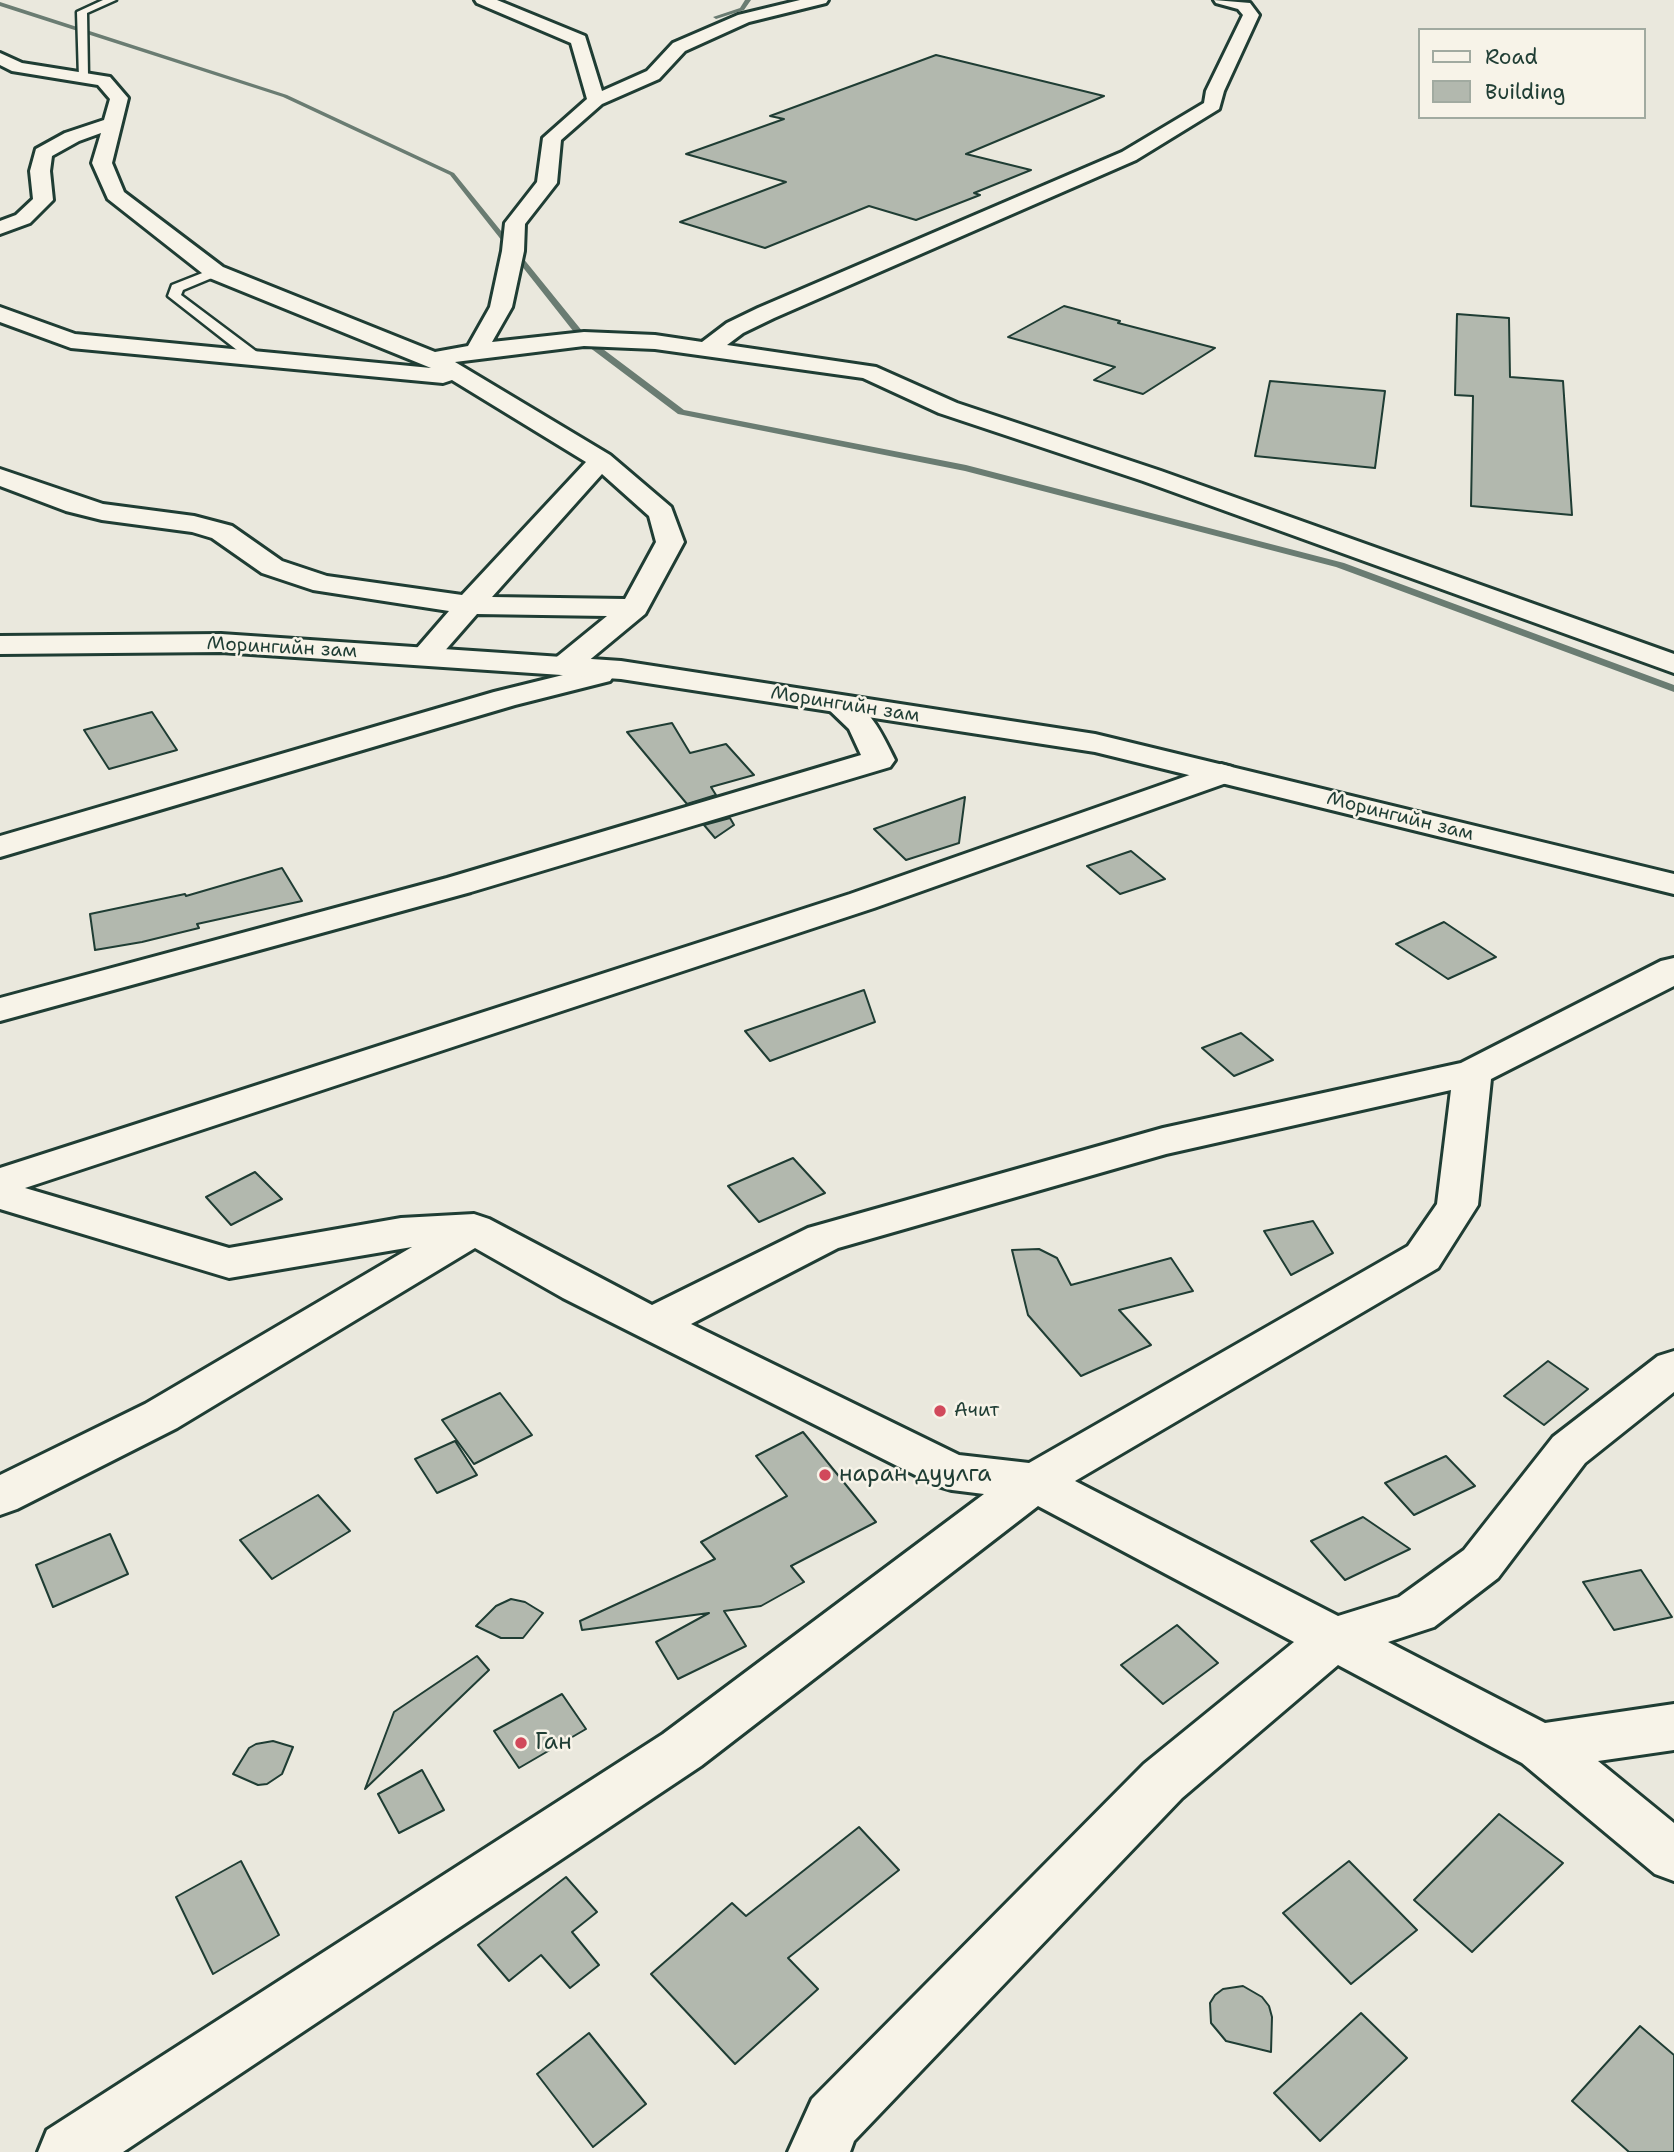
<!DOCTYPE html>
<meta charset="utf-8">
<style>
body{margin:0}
#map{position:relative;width:1674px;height:2152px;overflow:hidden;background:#eae8dd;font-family:"Shantell Sans",sans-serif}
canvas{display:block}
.legend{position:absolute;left:1418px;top:28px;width:228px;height:91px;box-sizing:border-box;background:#f7f3e8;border:2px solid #a1aaa0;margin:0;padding:9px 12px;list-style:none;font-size:21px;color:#1f3d34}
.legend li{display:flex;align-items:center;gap:14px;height:35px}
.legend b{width:35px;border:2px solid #a1aaa0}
</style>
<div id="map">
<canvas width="1674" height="2152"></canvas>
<ul class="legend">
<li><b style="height:9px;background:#f7f3e8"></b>Road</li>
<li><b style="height:19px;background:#b2b8ae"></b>Building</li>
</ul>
</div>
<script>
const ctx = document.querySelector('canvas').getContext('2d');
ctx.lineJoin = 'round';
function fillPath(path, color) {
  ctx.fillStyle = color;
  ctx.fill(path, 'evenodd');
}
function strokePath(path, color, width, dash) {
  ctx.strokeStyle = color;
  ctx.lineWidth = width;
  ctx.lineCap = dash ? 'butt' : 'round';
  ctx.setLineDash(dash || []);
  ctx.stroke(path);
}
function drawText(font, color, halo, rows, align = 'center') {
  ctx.font = font + ' "Shantell Sans",sans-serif';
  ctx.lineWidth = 5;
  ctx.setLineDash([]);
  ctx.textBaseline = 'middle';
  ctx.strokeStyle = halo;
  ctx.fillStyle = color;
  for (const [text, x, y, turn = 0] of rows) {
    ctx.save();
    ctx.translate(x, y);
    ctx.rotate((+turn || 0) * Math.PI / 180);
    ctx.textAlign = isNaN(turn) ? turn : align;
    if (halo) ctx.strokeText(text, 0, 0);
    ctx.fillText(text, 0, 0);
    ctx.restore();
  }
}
const stream = new Path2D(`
 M745,0H751L744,10L716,19L713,17L740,8Z
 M0,2L287,95L454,173L587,337L684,410L966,465L1344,563L1674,685V692L1336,567L965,471L678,414L581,341L450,175L283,97L0,6Z`);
const building = new Path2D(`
 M936,55L1104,96L966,154L1031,170L974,193L980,195L916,220L869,206L765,248L680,222L786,182L686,154L784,119L770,116Z
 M1064,306L1120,321L1118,323L1215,348L1143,394L1094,380L1115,367L1008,337Z
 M1457,314L1509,318L1510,377L1563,381L1572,515L1471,506L1473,396L1455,395Z
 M1270,381L1385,391L1375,468L1255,456Z
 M152,712L177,750L109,769L84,730Z
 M672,723L690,753L726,744L754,775L711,787L716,795L687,804L627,732Z
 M965,797L959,843L906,860L874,829Z
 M730,818L734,825L715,838L704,825Z
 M1131,851L1165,879L1120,894L1087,866Z
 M282,868L302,901L197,924L199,928L142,942L95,950L90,914L185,894L186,896Z
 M1444,922L1496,957L1448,979L1396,944Z
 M864,990L875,1022L770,1061L745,1031Z
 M1241,1033L1273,1060L1234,1076L1202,1048Z
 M793,1158L825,1193L759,1222L728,1186Z
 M255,1172L282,1199L231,1225L206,1197Z
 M1313,1221L1333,1253L1291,1275L1264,1231Z
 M1039,1249L1057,1258L1071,1285L1171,1258L1193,1291L1119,1310L1151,1345L1081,1376L1028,1315L1012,1250Z
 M1548,1361L1588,1389L1544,1425L1504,1396Z
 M500,1393L532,1435L474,1464L442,1420Z
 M803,1432L876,1522L791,1566L804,1582L761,1606L724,1611L746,1646L678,1679L656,1642L709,1613L582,1630L580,1621L715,1559L701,1542L787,1496L756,1456Z
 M455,1441L477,1475L437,1493L415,1459Z
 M1446,1456L1475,1486L1414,1515L1385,1483Z
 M318,1495L350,1531L272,1579L240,1540Z
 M1363,1517L1410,1549L1345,1580L1311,1541Z
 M110,1534L128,1574L53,1607L36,1565Z
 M1641,1570L1672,1617L1614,1630L1583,1582Z
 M511,1599L525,1602L543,1613L523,1638H501L476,1626L496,1606Z
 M1177,1625L1218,1663L1163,1704L1121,1665Z
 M477,1656L489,1670L365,1789L394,1712Z
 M562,1694L586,1729L519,1768L494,1731Z
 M273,1741L293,1747L282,1774L267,1784L258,1785L233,1774L249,1748L256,1744Z
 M422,1770L444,1810L399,1833L378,1794Z
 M1499,1814L1563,1863L1472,1952L1414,1900Z
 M859,1827L899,1870L788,1958L818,1989L735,2064L651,1974L732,1903L746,1916Z
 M241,1861L279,1935L213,1974L176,1897Z
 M1349,1861L1417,1930L1351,1984L1283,1913Z
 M566,1877L597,1912L572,1932L599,1965L570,1988L541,1955L509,1981L478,1945Z
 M1243,1986L1262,1997L1269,2006L1272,2017L1271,2052L1226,2041L1211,2023L1210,2003L1215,1995L1223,1989Z
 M1361,2013L1407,2058L1320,2141L1274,2093Z
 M1640,2026L1674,2055V2152H1629L1572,2101Z
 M589,2033L646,2104L593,2147L537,2074Z`);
const service = new Path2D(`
 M103,0H116L87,13L88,76L79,78L77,12Z
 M215,268L219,269V275L183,290L181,295L261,355V361H251L168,296L172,285Z`);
const minor = new Path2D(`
 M475,0H497L585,36L602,91L647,71L673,43L738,15L800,0H828L826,3L749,22L685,51L659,79L602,104L561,140L557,183L525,224L524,251L512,307L492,342L584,332L655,335L702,342L727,323L758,308L1122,152L1204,103L1206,91L1243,15L1238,9L1216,3L1214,0L1250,3L1259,15L1224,91L1219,109L1136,160L774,318L743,333L727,345L876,367L957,403L1161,471L1674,654V673L1143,481L939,413L863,378L655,349L584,346L455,362L610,455L671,507L684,542L645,614L575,672L599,666L610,669L614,675L610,681L515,705L0,857V836L494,692L563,675L553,672L549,666L553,660L607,616L477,614L435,662L425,665L415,662L410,656L449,611L313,590L262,573L212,538L192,532L102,520L66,511L0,486V469L103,504L194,516L232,526L282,561L327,576L462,595L586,462L452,380L443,383L71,348L0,322V307L75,334L431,368L207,277L108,199L92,163L101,133L79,141L52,156L50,171L53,200L30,223L0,234V221L16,215L33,199L30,171L36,149L65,133L104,120L110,99L98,85L12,71L0,65V53L22,63L110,77L128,98L112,163L124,192L223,267L435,352L468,346L490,307L502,251L505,223L537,182L543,138L587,99L571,43L477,3ZM602,474L649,516L656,542L625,599L492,597Z
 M838,695C869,703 882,734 895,760L890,767L471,892L0,1021V998L447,878L861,755L849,729L823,704L827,698Z
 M1221,764L1232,767L1237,774L1232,781L874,908L25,1188L229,1248L401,1218L474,1214L489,1219L652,1305L808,1228L1163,1128L1461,1063L1661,961L1674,958V986L1491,1079L1478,1205L1438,1268L1075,1481L1338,1616L1399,1597L1464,1550L1553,1437L1658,1356L1674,1351V1392L1585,1463L1498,1578L1434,1627L1388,1642L1545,1723L1674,1704V1750L1598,1761L1674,1823V1881L1655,1874L1522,1763L1338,1665L1182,1798L854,2141L850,2152H788L812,2099L1144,1764L1294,1642L1038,1506L701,1766L123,2152H38L47,2130L663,1734L984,1494L952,1490L935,1485L563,1298L475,1248L177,1428L17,1509L0,1515V1475L145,1404L412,1247L229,1278L0,1209V1168L850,894ZM1451,1090L1437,1204L1408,1246L1029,1463L959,1455L691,1324L838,1248L1166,1154Z`);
const secondary = new Path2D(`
 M221,634L621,661L1095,734L1674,874V894L1095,752L621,679L221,652L0,654V636Z`);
const markers = [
 [940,1411,7,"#d1495b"],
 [825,1475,7,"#d1495b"],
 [521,1743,7,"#d1495b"]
];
const streetNames = [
 ["Морингийн зам",282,648,3],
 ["Морингийн зам",845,705,9],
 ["Морингийн зам",1400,817,14]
];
const poiNames = [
 ["Ачит",954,1411]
];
const nearPoinames = [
 ["наран дуулга",839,1475],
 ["Ган",535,1743]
];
fillPath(stream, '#6a7c72');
fillPath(building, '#b2b8ae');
strokePath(building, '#1f3d34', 2);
strokePath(service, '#1f3d34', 5);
strokePath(minor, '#1f3d34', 6);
strokePath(secondary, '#1f3d34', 6);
fillPath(service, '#f7f3e8');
fillPath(minor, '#f7f3e8');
fillPath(secondary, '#f7f3e8');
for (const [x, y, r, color] of markers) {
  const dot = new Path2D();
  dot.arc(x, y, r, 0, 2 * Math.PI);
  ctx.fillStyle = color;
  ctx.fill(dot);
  strokePath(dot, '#f7f3e8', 2.5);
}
drawText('19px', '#1f3d34', '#f7f3e8', streetNames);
drawText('19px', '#1f3d34', '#f7f3e8', poiNames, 'left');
drawText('23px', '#1f3d34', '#f7f3e8', nearPoinames, 'left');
</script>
